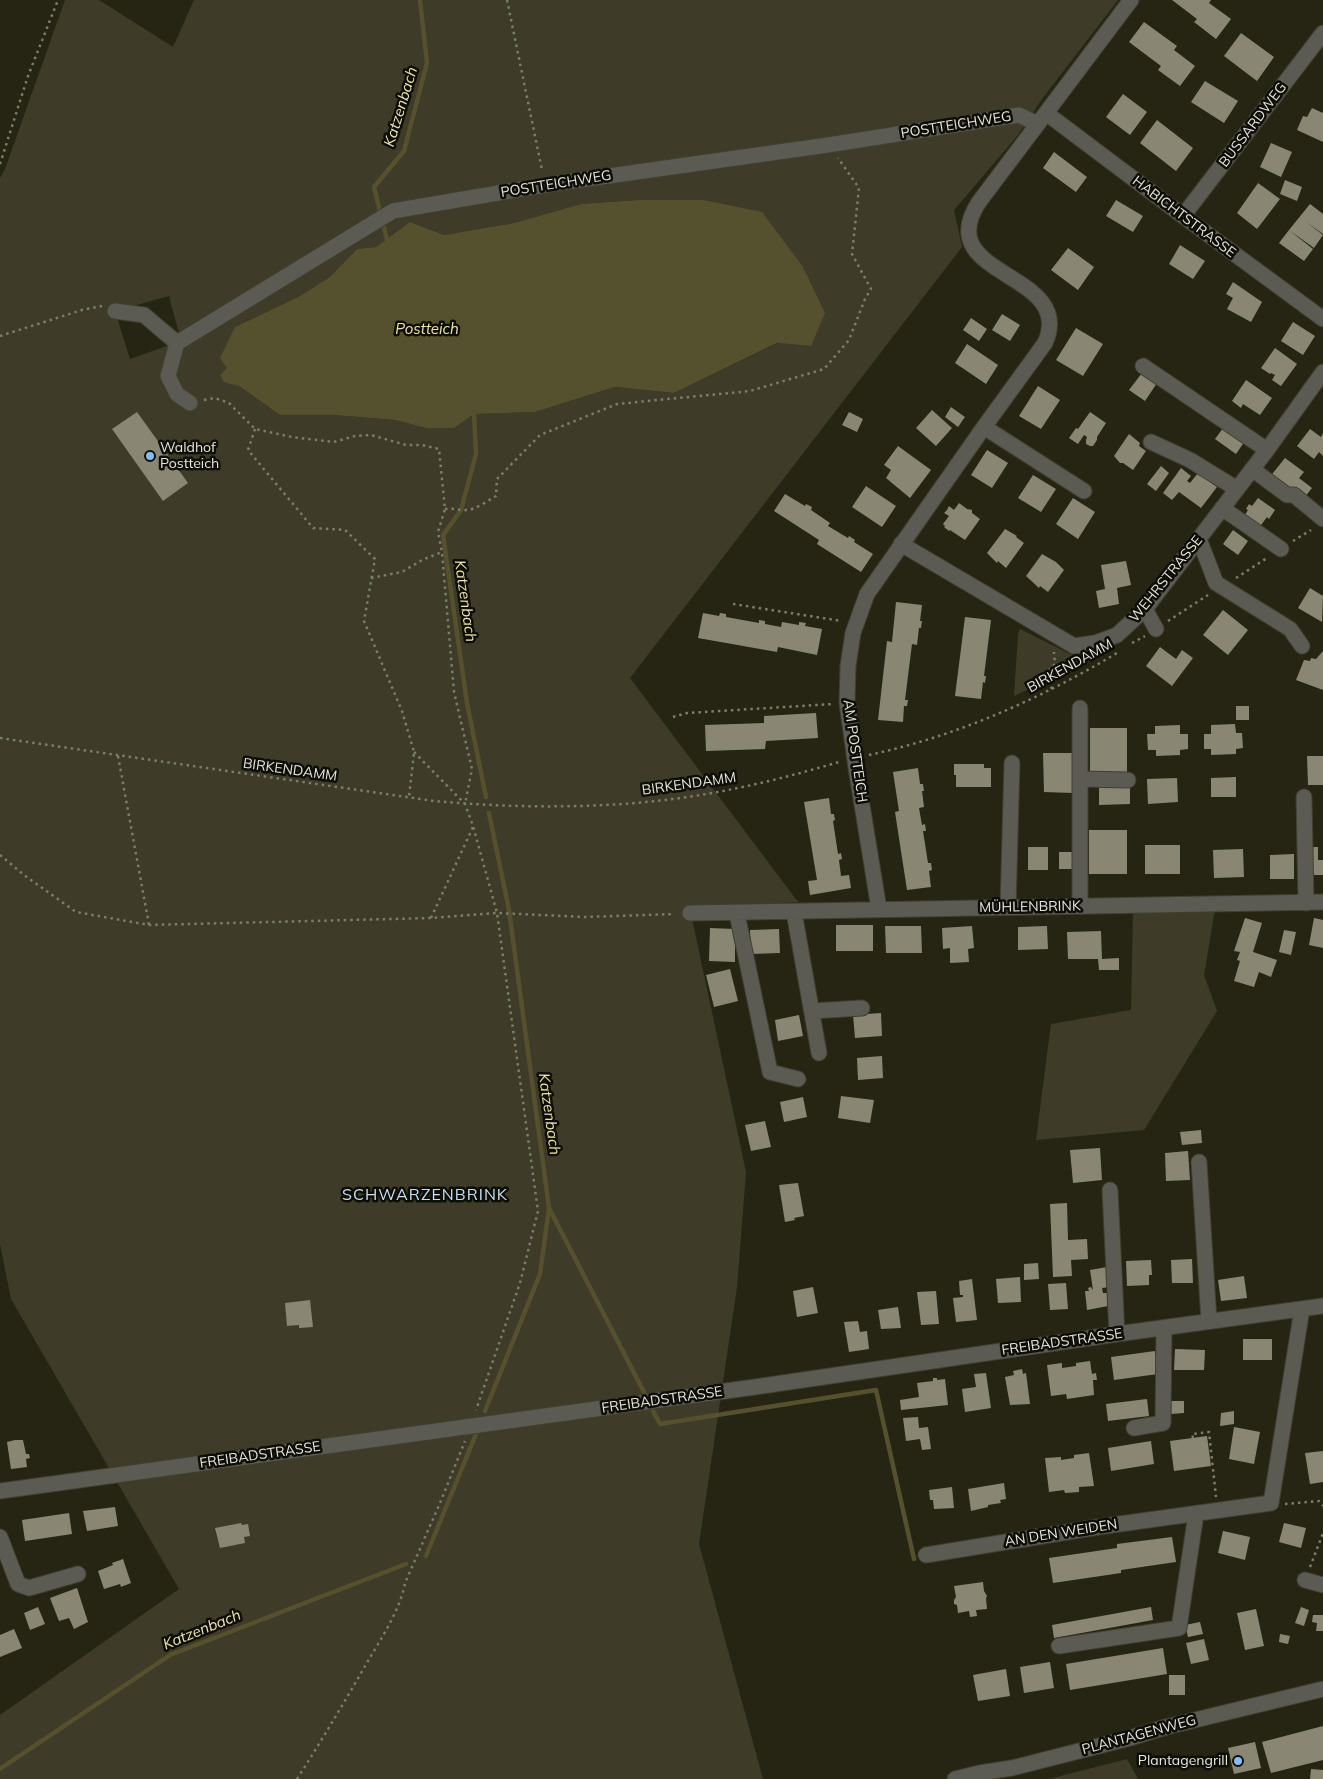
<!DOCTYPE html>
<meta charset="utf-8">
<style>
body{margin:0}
canvas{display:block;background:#262413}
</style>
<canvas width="1323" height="1779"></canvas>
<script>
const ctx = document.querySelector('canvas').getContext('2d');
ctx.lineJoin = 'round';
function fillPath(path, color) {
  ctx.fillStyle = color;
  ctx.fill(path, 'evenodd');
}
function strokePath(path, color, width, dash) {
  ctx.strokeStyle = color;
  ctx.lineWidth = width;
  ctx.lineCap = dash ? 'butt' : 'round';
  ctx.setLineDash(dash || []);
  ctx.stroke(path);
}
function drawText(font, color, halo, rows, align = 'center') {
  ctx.font = font + ' Mulish,sans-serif';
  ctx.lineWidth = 5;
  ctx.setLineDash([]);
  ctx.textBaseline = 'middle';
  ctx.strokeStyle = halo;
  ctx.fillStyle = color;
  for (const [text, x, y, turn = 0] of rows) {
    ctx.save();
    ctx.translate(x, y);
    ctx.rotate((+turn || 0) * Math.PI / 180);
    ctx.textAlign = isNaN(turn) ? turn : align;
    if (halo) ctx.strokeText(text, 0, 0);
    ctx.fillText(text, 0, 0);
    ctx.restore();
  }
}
const green = new Path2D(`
 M65,0H99L173,47L194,0H1118L1042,99L1018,135L954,210L962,247L630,678L798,902L690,909L746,1172L737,1287L699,1544L763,1779H0V1715L179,1589L11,1299L0,1244V178L5,169ZM637,200H703L811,346L778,343L674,393L615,387L535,412L474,414L454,428H426L395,420L334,415H280L239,386L224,381L220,375L227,369L235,327L300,296L330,277L357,249L376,247L410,222L444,235L514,223L581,204ZM169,296L181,341L130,359L115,311Z
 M1020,629L1070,654L1079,655L1083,663L1014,696L1018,634Z
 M1215,909L1204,975L1217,1011L1144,1130L1036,1140L1051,1024L1131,1010L1133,911Z
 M1127,1759L1138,1779H1049Z`);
const water = new Path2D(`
 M637,200H703L762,212L803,267L825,313L811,346L777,343L674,393L615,387L535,412L474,414L454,428H426L395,420L334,415H280L239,386L224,382L220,375L227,368L220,358L235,327L300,296L330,277L357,249L376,247L410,222L444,235L514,223L581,204Z`);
const stream = new Path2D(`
 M387,240L374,187L404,151L427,63L420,0
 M474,414L476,454L461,510L443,535L467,703L486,797
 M549,1208L647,1398
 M650,1405L660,1424L876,1390L914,1559
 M485,1411L540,1274L549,1208L509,910L489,813
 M426,1556L476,1434
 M0,1769L170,1655L406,1564`);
const building = new Path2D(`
 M1172,0H1211L1209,3L1231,19L1216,39L1194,22L1197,19Z
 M1144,22L1177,46L1174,50L1195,66L1180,86L1158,70L1161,66L1129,42Z
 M1241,33L1274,57L1257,81L1224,56Z
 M1205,81L1238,101L1224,123L1191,102Z
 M1123,94L1147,112L1130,135L1106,117Z
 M1312,108L1323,113V142L1297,130L1303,116L1307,117Z
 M1157,120L1193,148L1176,171L1140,143Z
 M1271,143L1292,152L1281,177L1260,167Z
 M1054,152L1087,177L1076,192L1043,168Z
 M1285,180L1302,187L1297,201L1280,194Z
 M1258,183L1280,199L1257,229L1237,213Z
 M1116,200L1143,216L1133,232L1106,216Z
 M1310,204L1323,214V234L1306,222L1323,235L1314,248L1289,230Z
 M1289,230L1313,249L1304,261L1279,243Z
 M1180,245L1205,261L1193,279L1169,264Z
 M1068,248L1094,267L1078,290L1051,270Z
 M1233,282L1262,302L1251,322L1227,309L1233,298L1226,294Z
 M1002,314L1020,325L1010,341L992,330Z
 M971,318L987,329L979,341L963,330Z
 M1293,322L1315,336L1303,355L1281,341Z
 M1076,328L1103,344L1083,376L1056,360Z
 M967,344L998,365L986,384L955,363Z
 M1275,348L1297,364L1281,386L1272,380L1275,375L1271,373L1270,374L1261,368Z
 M1142,373L1157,383L1145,401L1129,390Z
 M1246,380L1272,398L1260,415L1243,404L1241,408L1232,401Z
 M1038,386L1060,400L1041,429L1019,416Z
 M951,407L965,417L958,427L945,417Z
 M932,410L952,428L936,446L916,428Z
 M137,412L188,483L163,501L112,429Z
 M849,412L863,419L857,432L842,425Z
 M1090,412L1106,423L1097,437V440L1093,446H1090L1086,444V440L1087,437L1084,435L1078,444L1069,438L1076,428L1078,429Z
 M1226,424L1247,438L1236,454L1215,439Z
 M1310,429L1321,437L1323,433V456L1319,452L1314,459L1297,446Z
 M1129,434L1140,443L1139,446L1146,451L1133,470L1123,463H1120L1114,456Z
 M898,446L931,470L910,498L886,478L891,470L884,465Z
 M987,450L1008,463L992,488L971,475Z
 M1285,458L1304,472L1299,478L1312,488L1304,498L1269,478Z
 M1161,466L1169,473L1156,491L1147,484Z
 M1181,468L1191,476L1187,481L1190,483L1198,473L1217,487L1201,508L1179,492L1172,500L1163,493Z
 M1033,475L1056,489L1041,512L1018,498Z
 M866,486L896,506L882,527L852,507Z
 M785,494L805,506L806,504L812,507L811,510L830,523L828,526L848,538L849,536L855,540L854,542L873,554L861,572L817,544L819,540L774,511Z
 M1073,498L1095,512L1078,539L1056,524Z
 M1258,498L1275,510L1269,519L1267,517L1258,529L1243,518L1248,510L1246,509L1249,504L1252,506Z
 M959,503L967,509L972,510V513L980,519L965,540L950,530L949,531L944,527L945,526L943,524L949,516L944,513L947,510L949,506L954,510Z
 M1005,529L1017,536L1016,537L1024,543L1006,568L998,561L997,563L987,553Z
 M1233,530L1248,541L1238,555L1223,544Z
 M1042,554L1056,562L1064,570L1048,592L1040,586L1039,588L1026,576Z
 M1126,561L1131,585L1117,588L1119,604L1099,608L1096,591L1105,589L1101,565Z
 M1310,588L1323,596L1322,622L1298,608Z
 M896,602L922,605L920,621H922L921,628H919L917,645L912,644L905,700H908L907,706H904L903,722L878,720L887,641L892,642Z
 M1223,610L1248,630L1228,655L1203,635Z
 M703,613L719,616L720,613L726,614V617L759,623V620L765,621V624L781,627L782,622L799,625V622L806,623L805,626L822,629L817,655L778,647L777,652L698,638Z
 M965,617L991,620L984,676H986L985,683L983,682L981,699L955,696Z
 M1160,647L1176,659L1182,650L1193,658L1172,686L1146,666Z
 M1323,651V690L1296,680L1304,660L1310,661L1311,658L1316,659Z
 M1236,706H1249V720H1236Z
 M816,713L818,738L766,741L765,749L706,751L705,725L764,723V716Z
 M1235,724L1236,733H1242L1243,748L1236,749V754L1211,755V749H1204V734H1211V725Z
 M1180,725V734H1188V749L1180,750V755L1156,756V750H1148L1147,734H1155V726Z
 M1090,728H1127V772H1090Z
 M1043,753H1073V793L1044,792Z
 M1307,756H1323V785H1308Z
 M954,764H984V768H991V787H956V775H954Z
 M918,768L920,784H923L924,791H922L924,807L919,808L922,825L925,824L926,831H923L928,863H931L932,870L929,871L931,887L907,890L895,812L899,811L893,772Z
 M1236,777V797H1211V778Z
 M1177,778L1178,802L1148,804L1147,779Z
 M1099,787H1130V804L1099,805Z
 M829,798L831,814H834L835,820L833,821L838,854L841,853L842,859L839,860L841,876L849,875L851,888L810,895L808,881L817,880L804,802Z
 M1089,830H1127V874H1089Z
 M1145,845H1180V874H1145Z
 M1028,847H1048V870H1028Z
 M1306,847H1318V860H1323V875H1306Z
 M1243,849L1244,877L1214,878L1213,850Z
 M1059,852H1075V869H1059Z
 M1294,854V879H1270V855Z
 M1245,918L1262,923L1253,952L1277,960L1271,977L1259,972L1254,987L1234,981L1240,961L1237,960L1240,952L1234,951Z
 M1314,918L1323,920V948L1309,945Z
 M836,925H873V951H836Z
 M885,926H921L922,953H886Z
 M972,926L974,948L968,949L969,962L950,963V948L943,949L942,928Z
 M1047,926L1048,949L1018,950V927Z
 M710,928L735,929V962L709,961Z
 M779,929L780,953L751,954L750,930Z
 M1284,930L1296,932L1291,955L1279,952Z
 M1101,931L1102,959L1119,958V970H1099L1098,959H1068L1067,932Z
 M730,969L738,1001L714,1007L706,975Z
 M881,1013L882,1036L855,1038L853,1015Z
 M799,1015L803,1036L778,1041L775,1020Z
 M882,1056L883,1078L858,1080L857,1058Z
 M841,1096L874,1100L870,1123L838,1118Z
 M803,1097L807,1117L784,1122L780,1102Z
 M765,1121L771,1147L751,1151L745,1125Z
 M1201,1130L1202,1143L1182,1145L1180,1132Z
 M1100,1148L1102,1180L1073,1183L1070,1150Z
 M1188,1151L1190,1180L1166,1181L1165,1153Z
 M798,1183L804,1216L794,1218L795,1220L785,1222L779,1185Z
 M1067,1203L1068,1240L1087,1239L1088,1259L1071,1260L1072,1276L1053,1277L1050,1204Z
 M1192,1259L1193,1283H1172L1171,1260Z
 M1151,1260L1152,1275H1149V1285L1127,1286L1126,1261Z
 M1038,1263L1039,1279L1024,1280V1264Z
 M1107,1267L1110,1287L1102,1288L1103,1293H1107L1108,1306L1087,1310L1085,1291H1089L1088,1288L1091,1287L1093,1290L1090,1270Z
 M1244,1276L1247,1298L1221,1301L1218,1280Z
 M1020,1277L1021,1302L998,1303L996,1279Z
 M972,1279L977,1320L956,1322L953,1298L963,1297V1295H960L959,1281Z
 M1066,1283L1068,1309L1050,1310L1048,1284Z
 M813,1287L818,1313L797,1317L793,1291Z
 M936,1291L939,1324L921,1325L917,1292Z
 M310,1300L313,1327L299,1328V1325L287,1326L285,1303Z
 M898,1307L901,1328L881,1329L878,1310Z
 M858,1321L860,1332L867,1331L869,1349L849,1352L844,1322Z
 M1243,1339H1272V1360H1243Z
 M1175,1349L1205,1350L1204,1370H1174Z
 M1155,1351L1158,1374L1114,1380L1111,1357Z
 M1090,1361L1092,1374L1096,1373L1097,1380H1093L1094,1395L1067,1399L1066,1394L1051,1396L1047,1365L1062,1363V1368L1076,1366V1363Z
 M1022,1369L1023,1374L1026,1373L1030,1404L1010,1405L1005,1377L1014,1375L1013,1371Z
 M986,1373L991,1408L965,1412L962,1389L976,1387L974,1374Z
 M933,1378H937V1380L945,1379L948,1405L901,1410L900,1400L919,1397L917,1383L933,1381Z
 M1147,1399L1149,1416L1108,1421L1106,1404Z
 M1171,1401H1184V1413L1171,1414Z
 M1234,1411V1424L1220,1426L1221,1413Z
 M918,1417L919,1428L928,1427L931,1449L922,1450L920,1439L906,1441L903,1418Z
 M1234,1427L1260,1432L1254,1464L1229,1459Z
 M1207,1436L1211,1466L1174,1471L1170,1441Z
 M15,1440H23L26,1454H29L30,1458L26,1459L27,1467L11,1469L7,1442Z
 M1151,1441L1154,1464L1111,1471L1108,1448Z
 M1323,1451V1482L1310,1484L1305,1453Z
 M1089,1453L1094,1486L1079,1487V1492L1065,1493L1064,1490L1049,1492L1045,1458L1061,1457V1460L1074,1458V1455Z
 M1004,1483L1006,1499L1000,1500L1001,1503L988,1505V1507L971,1511L968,1489Z
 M952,1487L954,1508L934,1509L933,1500H930L929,1490Z
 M115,1507L118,1526L87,1531L83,1511Z
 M69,1513L72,1534L25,1541L22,1520Z
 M241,1523L242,1525L248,1524L250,1536L244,1537L245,1543L220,1548L215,1528Z
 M1284,1523L1306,1528L1301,1548L1279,1542Z
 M1223,1531L1250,1537L1245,1560L1218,1553Z
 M1172,1537L1176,1562L1121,1570V1573L1053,1583L1049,1558L1117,1548V1544Z
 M123,1559L131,1583L121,1587L120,1584L104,1589L98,1571L113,1565L112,1563Z
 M983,1582L984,1591L987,1596L986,1598L987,1609L976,1610L977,1616L970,1617L969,1611L958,1613L957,1605L954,1604V1600L956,1597L954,1586Z
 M77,1588L88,1622L74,1629L69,1618L59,1621L50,1598Z
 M38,1607L45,1624L30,1630L24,1613Z
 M1151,1607L1153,1620L1054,1638L1052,1625Z
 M1301,1607L1309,1610L1304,1626L1295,1623Z
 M1256,1609L1264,1646L1245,1650L1237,1613Z
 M1313,1615H1323V1631H1316L1317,1623L1312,1622Z
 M1200,1622L1203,1634L1188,1637L1185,1625Z
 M14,1629L22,1648L0,1657V1635Z
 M1280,1634L1290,1636L1288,1644L1279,1642Z
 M1204,1639L1209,1660L1191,1664L1186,1643Z
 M1163,1648L1167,1674L1070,1690L1066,1664Z
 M1050,1662L1054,1688L1024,1693L1020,1667Z
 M1006,1669L1010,1696L978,1701L973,1675Z
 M1169,1675H1185V1695H1169Z
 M1323,1726V1760L1271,1773L1262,1742Z
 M1255,1742L1261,1768L1234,1774L1228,1748Z
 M1311,1769L1323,1770V1779H1310Z`);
const path = new Path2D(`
 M507,0L542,170
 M0,164L28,76L58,0
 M0,336L82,310L102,306
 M204,400L215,398L229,403L255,429L292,437L334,442L355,436L371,435L406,445H422L439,449L445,509L438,532L442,552L454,692L472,769L465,804
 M255,429L248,450L313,528L345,530L375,559L364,621L402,711L414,752L409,797
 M445,509C452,508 458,510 465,510C476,510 487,501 496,496L497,479L540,435L617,404L750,391L824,369L849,340L865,299L871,289L852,254L859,188L838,158
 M1293,541L1311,530
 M371,578L402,572L422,560L442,552
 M1236,578L1267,558
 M733,604L842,621
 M1168,621L1208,595
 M1132,643L1145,636
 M1052,689L1048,680V671L1055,664L1054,652
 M673,717L687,713L833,704
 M0,738L434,801C513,808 594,809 673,799C729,792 785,778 839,762
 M414,752L465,804L473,826L497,913L538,1211L520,1283L476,1410
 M869,755C957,736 1040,699 1117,653
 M118,756L149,925
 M0,855L24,875L76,912L149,925L431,918L497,913L585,917L675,914
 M431,918L473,827
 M1193,1438L1192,1434L1209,1432L1216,1497
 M1285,1504L1319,1501L1323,1506
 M1310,1567L1323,1533
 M297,1779C322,1740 345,1701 368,1661C382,1637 400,1610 405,1583L440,1503L465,1441`);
const minor = new Path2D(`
 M1046,113L1183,216L1323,319
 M1183,216L1323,33
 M115,311L144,315L177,343
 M1143,366L1267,450
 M190,403L177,394L168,376L177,343L393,211L545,185L828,145L1019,115L1038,124
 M984,427L1084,491
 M1151,442L1190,460L1237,489
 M1252,469L1287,495H1294L1323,519
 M1222,508L1281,549
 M1199,539L1216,583L1290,629L1302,646
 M901,544L1074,646L1095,643L1117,635L1145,609L1267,450L1323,372
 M1145,609L1156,629
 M1080,779L1128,780
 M1304,797L1306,903
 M1080,906V708
 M1008,907L1012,763
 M879,909L856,768L847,703L848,666L853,633L867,594L984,427L1045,343C1077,271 929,278 979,202L1131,0
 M794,912L819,1053
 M690,913L1323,902
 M737,914L770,1072L798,1079
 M812,1011L862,1008
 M1199,1162L1209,1321
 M1110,1190L1117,1334
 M1134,1428L1163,1423L1164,1328
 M0,1491L755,1387L1117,1334L1323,1306
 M0,1537L18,1584L29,1588L78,1574
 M926,1555L1098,1527L1271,1503L1302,1309
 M1305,1580L1323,1585
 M1059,1646L1179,1628L1196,1514
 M955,1779L979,1773L1012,1768L1130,1738L1166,1727L1323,1689`);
const markers = [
 [150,456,5,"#84bcfb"],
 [1238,1761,5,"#84bcfb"]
];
const streetNames = [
 ["POSTTEICHWEG",956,125,-9],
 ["BUSSARDWEG",1253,125,-53],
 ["POSTTEICHWEG",556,184,-9],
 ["HABICHTSTRASSE",1184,217,37],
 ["WEHRSTRASSE",1166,579,-51],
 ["BIRKENDAMM",1070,666,-29],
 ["AM POSTTEICH",855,751,82],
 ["BIRKENDAMM",290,770,8],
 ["BIRKENDAMM",689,784,-8],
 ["MÜHLENBRINK",1030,907,-1],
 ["FREIBADSTRASSE",1062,1342,-8],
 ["FREIBADSTRASSE",662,1400,-8],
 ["FREIBADSTRASSE",260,1455,-8],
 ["AN DEN WEIDEN",1061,1533,-9],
 ["PLANTAGENWEG",1139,1735,-15]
];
const poiNames = [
 ["Waldhof",160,448],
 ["Postteich",160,464],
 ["Plantagengrill",1228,1761,"right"]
];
const waterNames = [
 ["Katzenbach",401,107,-73],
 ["Postteich",427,329],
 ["Katzenbach",465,601,82],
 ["Katzenbach",549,1114,82],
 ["Katzenbach",202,1630,-22]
];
const quarterNames = [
 ["SCHWARZENBRINK",425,1195]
];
fillPath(green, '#3e3c28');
fillPath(water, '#55512e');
strokePath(stream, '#55512e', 4.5);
fillPath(building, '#898774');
strokePath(minor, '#413f2f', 17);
strokePath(path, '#7d7c6d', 2.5, [2.5, 4]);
strokePath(minor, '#5c5b53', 15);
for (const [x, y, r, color] of markers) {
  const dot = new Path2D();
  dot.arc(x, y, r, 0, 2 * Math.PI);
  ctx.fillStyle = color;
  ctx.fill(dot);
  strokePath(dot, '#0e0d06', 2);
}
drawText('14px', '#e8e7dc', '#0e0d06', streetNames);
drawText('14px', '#e8e7dc', '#0e0d06', poiNames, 'left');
drawText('italic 15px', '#ede6a6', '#0e0d06', waterNames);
ctx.letterSpacing = '1px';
drawText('16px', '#cadff7', '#0e0d06', quarterNames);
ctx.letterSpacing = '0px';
</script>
